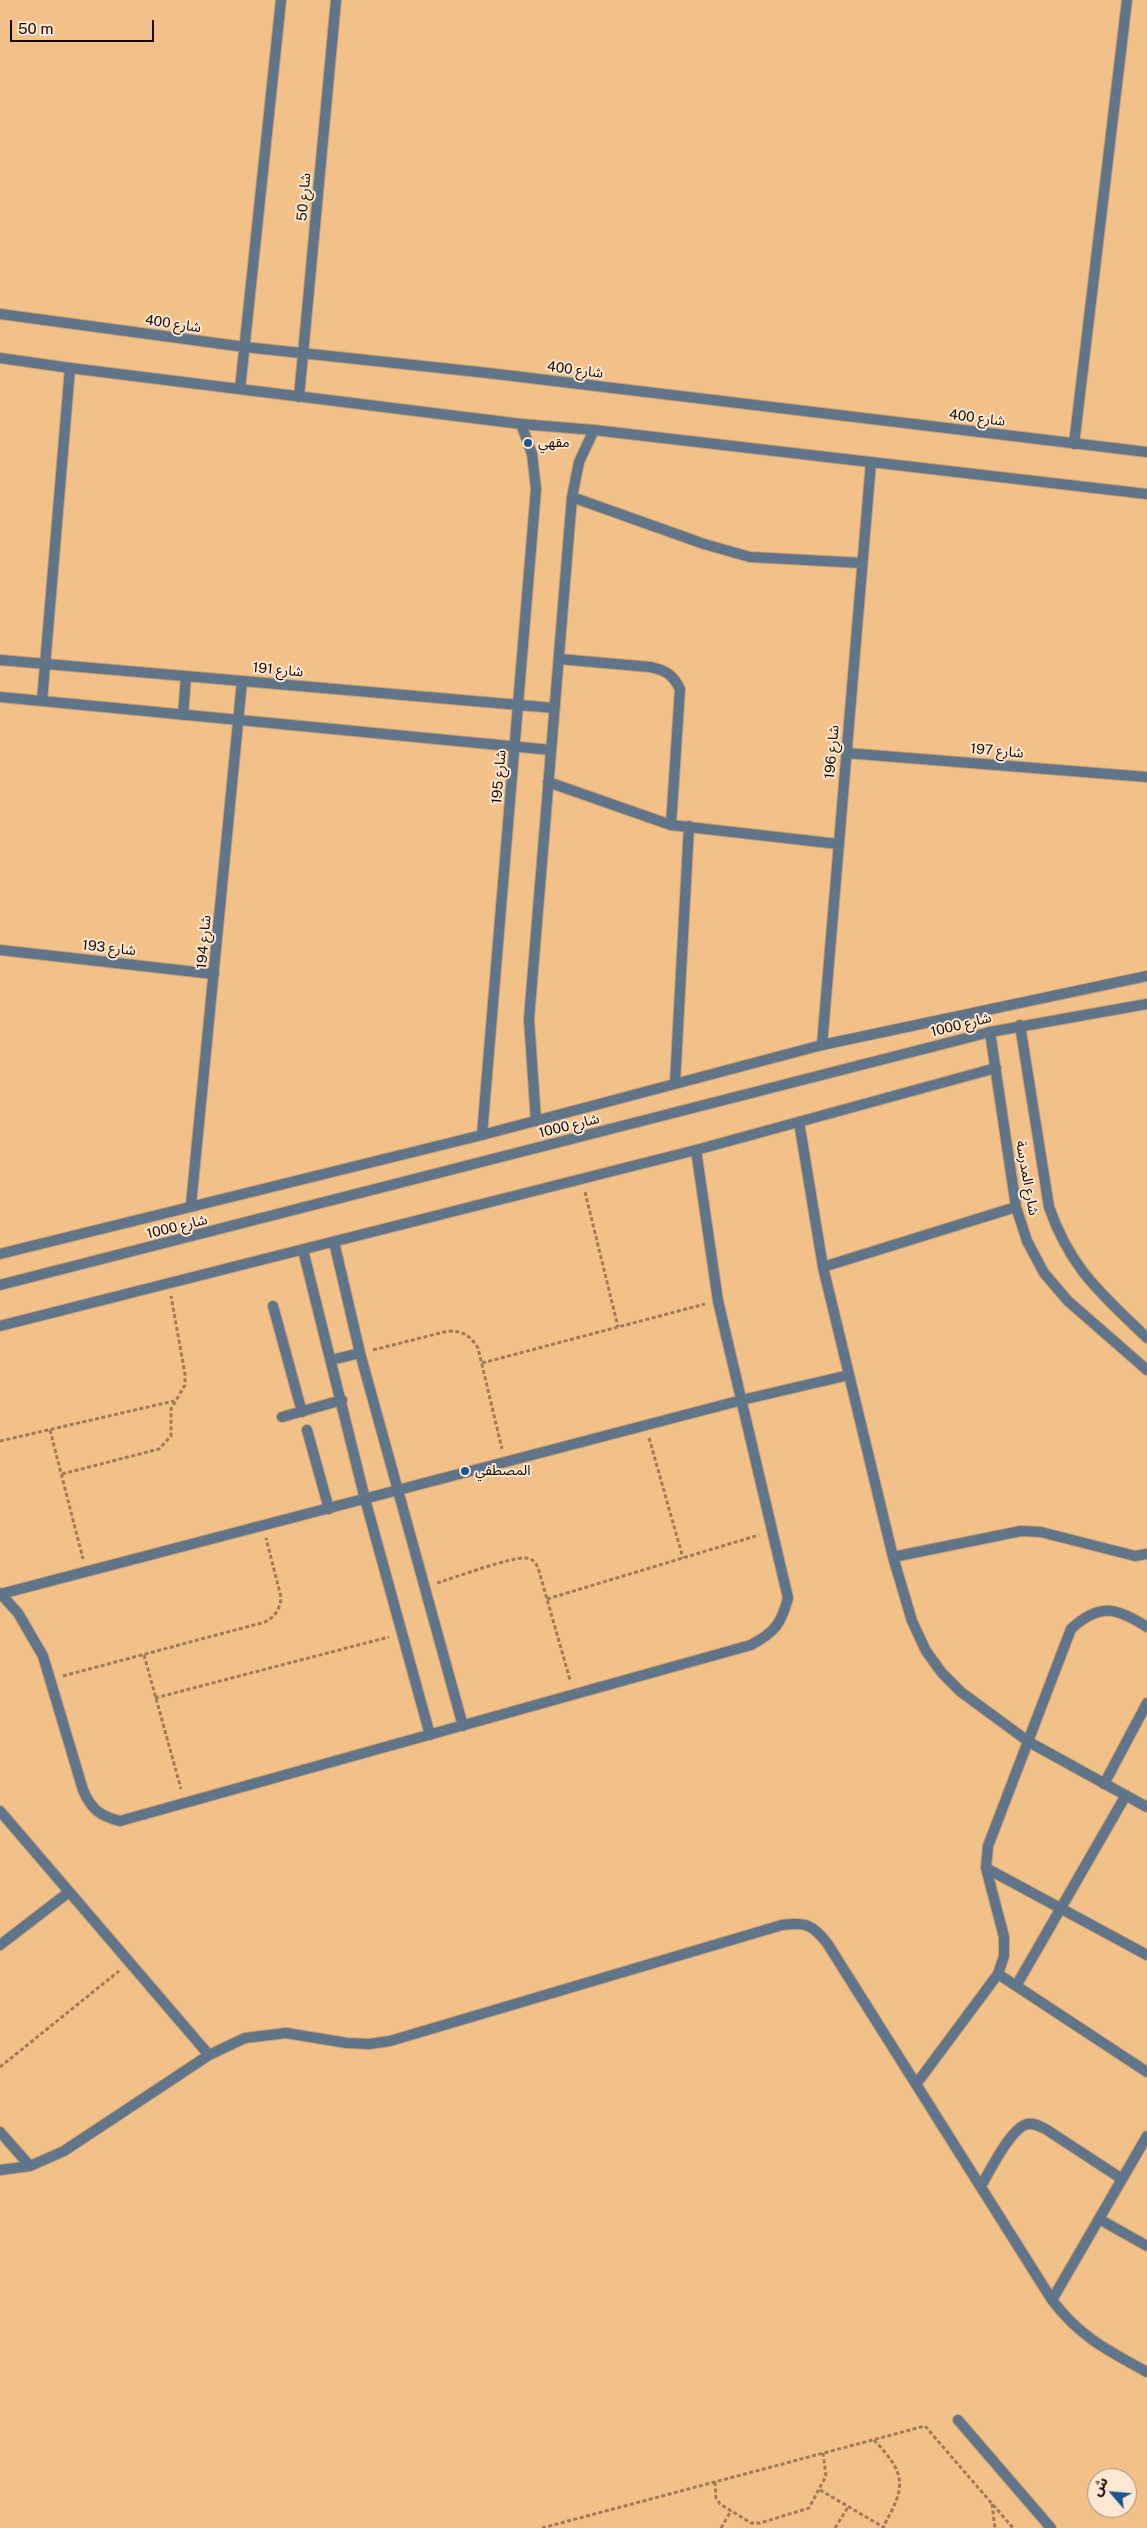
<!DOCTYPE html>
<meta charset="utf-8">
<style>
body{margin:0}
#map{position:relative;width:1147px;height:2528px;overflow:hidden;background:#f2c089;font-family:"Public Sans","Noto Sans Arabic",sans-serif}
canvas{display:block}
.north{position:absolute;left:1087px;top:2468px;width:50px;height:50px;box-sizing:border-box;background:#fce7d2;border:1px solid #a18e7e;border-radius:50%;rotate:297deg;font-size:14px;font-weight:700;line-height:20px;text-align:center;color:#190800}
.north::after{content:'';display:block;margin:auto;width:18px;height:22px;background:#19588e;clip-path:polygon(50% 0,100% 100%,50% 72%,0 100%)}
.scale{position:absolute;left:10px;top:20px;width:144px;height:22px;box-sizing:border-box;border:2px solid #190800;border-top:0;padding-left:6px;font-size:15px;line-height:18px;white-space:nowrap;color:#190800;-webkit-text-stroke:4px #fce7d2;paint-order:stroke}
</style>
<div id="map">
<canvas width="1147" height="2528"></canvas>
<div class="north">ش</div>
<div class="scale">50 m</div>
</div>
<script>
const ctx = document.querySelector('canvas').getContext('2d');
ctx.lineJoin = 'round';
function strokePath(path, color, width, dash) {
  ctx.strokeStyle = color;
  ctx.lineWidth = width;
  ctx.lineCap = dash ? 'butt' : 'round';
  ctx.setLineDash(dash || []);
  ctx.stroke(path);
}
function drawText(font, color, halo, rows, align = 'center') {
  ctx.font = font + ' "Public Sans","Noto Sans Arabic",sans-serif';
  ctx.lineWidth = 4;
  ctx.setLineDash([]);
  ctx.textBaseline = 'middle';
  ctx.strokeStyle = halo;
  ctx.fillStyle = color;
  for (const [text, x, y, turn = 0] of rows) {
    ctx.save();
    ctx.translate(x, y);
    ctx.rotate((+turn || 0) * Math.PI / 180);
    ctx.textAlign = isNaN(turn) ? turn : align;
    if (halo) ctx.strokeText(text, 0, 0);
    ctx.fillText(text, 0, 0);
    ctx.restore();
  }
}
const path = new Path2D(`
 M585,1192L618,1327
 M373,1350L448,1331C463,1331 470,1335 478,1348L502,1449
 M482,1363L705,1304
 M50,1430L83,1559
 M649,1438L683,1558
 M0,1441L174,1401
 M62,1474L159,1449L171,1436V1409L185,1385V1374L171,1296
 M437,1583C453,1578 514,1556 526,1558C534,1559 537,1564 539,1571L570,1680
 M547,1599L759,1535
 M144,1655L181,1789
 M63,1676L265,1622C276,1616 280,1609 281,1597L266,1538
 M155,1698L389,1637
 M0,2067L119,1971
 M874,2440C907,2475 906,2486 883,2527
 M715,2482L716,2498L720,2504L751,2523H760L809,2508L826,2476L823,2453
 M820,2490L885,2528
 M992,2504L995,2528
 M542,2528L925,2426L1013,2528
 M721,2528L731,2511
 M835,2528L848,2507`);
const service = new Path2D(`
 M1074,444L1127,0
 M572,497L704,544L750,557L862,563
 M559,659L650,667C666,670 673,675 680,689L671,825
 M0,660L554,708
 M0,697L551,750
 M42,701L70,368
 M183,715L186,677
 M846,753L1147,777
 M548,782L671,825L838,844
 M0,950L214,974
 M822,1045L871,462
 M675,1083L689,826
 M536,1121L529,1019L572,497L579,462L594,430
 M482,1135L536,489L532,454L521,424
 M191,1205L242,681
 M273,1306L302,1412
 M307,1430L329,1509
 M958,2420L1051,2528`);
const minor = new Path2D(`
 M1020,1025L1049,1207C1071,1270 1101,1293 1147,1338
 M990,1032L1016,1207L1027,1241L1044,1273L1068,1301L1147,1370
 M799,1122L823,1267L893,1557L912,1621L926,1651L942,1673L961,1692L1029,1742L1147,1807
 M334,1242L360,1353L463,1726
 M303,1250L365,1499L430,1735
 M823,1267L1016,1207
 M0,1326L696,1150L996,1068
 M331,1360L360,1353
 M282,1417L342,1400
 M893,1557L1021,1531L1041,1532L1135,1556L1147,1554
 M0,1593L18,1613L43,1656L83,1790C91,1809 100,1816 120,1821L751,1645C775,1632 781,1624 788,1598L718,1301L696,1150
 M1,1594L742,1400L849,1375
 M1104,1784L1147,1703
 M0,1811L209,2055
 M986,1868L1147,1955
 M0,1945L69,1892
 M998,1974L1147,2072
 M1016,1986L1126,1795
 M917,2083L998,1974L1004,1956V1937L986,1868L988,1846L1071,1629C1099,1603 1116,1607 1147,1627
 M0,2132L30,2166
 M0,2170L30,2166L64,2151L209,2055L245,2038L286,2033L347,2043L369,2044L390,2041L782,1925C805,1922 812,1924 827,1943L1052,2300C1080,2337 1107,2350 1147,2372
 M981,2186C990,2171 1011,2127 1028,2124C1036,2123 1041,2127 1047,2130L1122,2179
 M1099,2219L1147,2246
 M1052,2300L1147,2136`);
const tertiary = new Path2D(`
 M0,314L245,347L488,373L1147,452
 M0,358L70,368L521,424L594,430L1147,494
 M240,389L281,0
 M299,397L336,0
 M0,1254L482,1135L822,1045L1147,976
 M0,1285L990,1032L1147,1004`);
const markers = [
 [528,443,5,"#19588e"],
 [465,1471,5,"#19588e"]
];
const streetNames = [
 ["شارع 50",304,197,-85],
 ["شارع 400",173,324,8],
 ["شارع 400",575,370,7],
 ["شارع 400",977,418,7],
 ["شارع 191",278,670,5],
 ["شارع 197",997,751,5],
 ["شارع 196",832,752,-85],
 ["شارع 195",499,777,-85],
 ["شارع 194",204,942,-85],
 ["شارع 193",109,948,6],
 ["شارع 1000",961,1025,-14],
 ["شارع 1000",569,1126,-14],
 ["شارع المدرسة",1027,1178,80],
 ["شارع 1000",177,1227,-14]
];
const poiNames = [
 ["مقهي",538,443],
 ["المصطفي",475,1471]
];
strokePath(service, '#cb9f70', 12);
strokePath(minor, '#cb9f70', 12);
strokePath(tertiary, '#cb9f70', 12);
strokePath(path, '#a07b55', 3, [4, 2.5]);
strokePath(service, '#60758a', 10);
strokePath(minor, '#60758a', 10);
strokePath(tertiary, '#60758a', 10);
for (const [x, y, r, color] of markers) {
  const dot = new Path2D();
  dot.arc(x, y, r, 0, 2 * Math.PI);
  ctx.fillStyle = color;
  ctx.fill(dot);
  strokePath(dot, '#fce7d2', 2);
}
drawText('14px', '#190800', '#fce7d2', streetNames);
drawText('14px', '#190800', '#fce7d2', poiNames, 'left');
</script>
